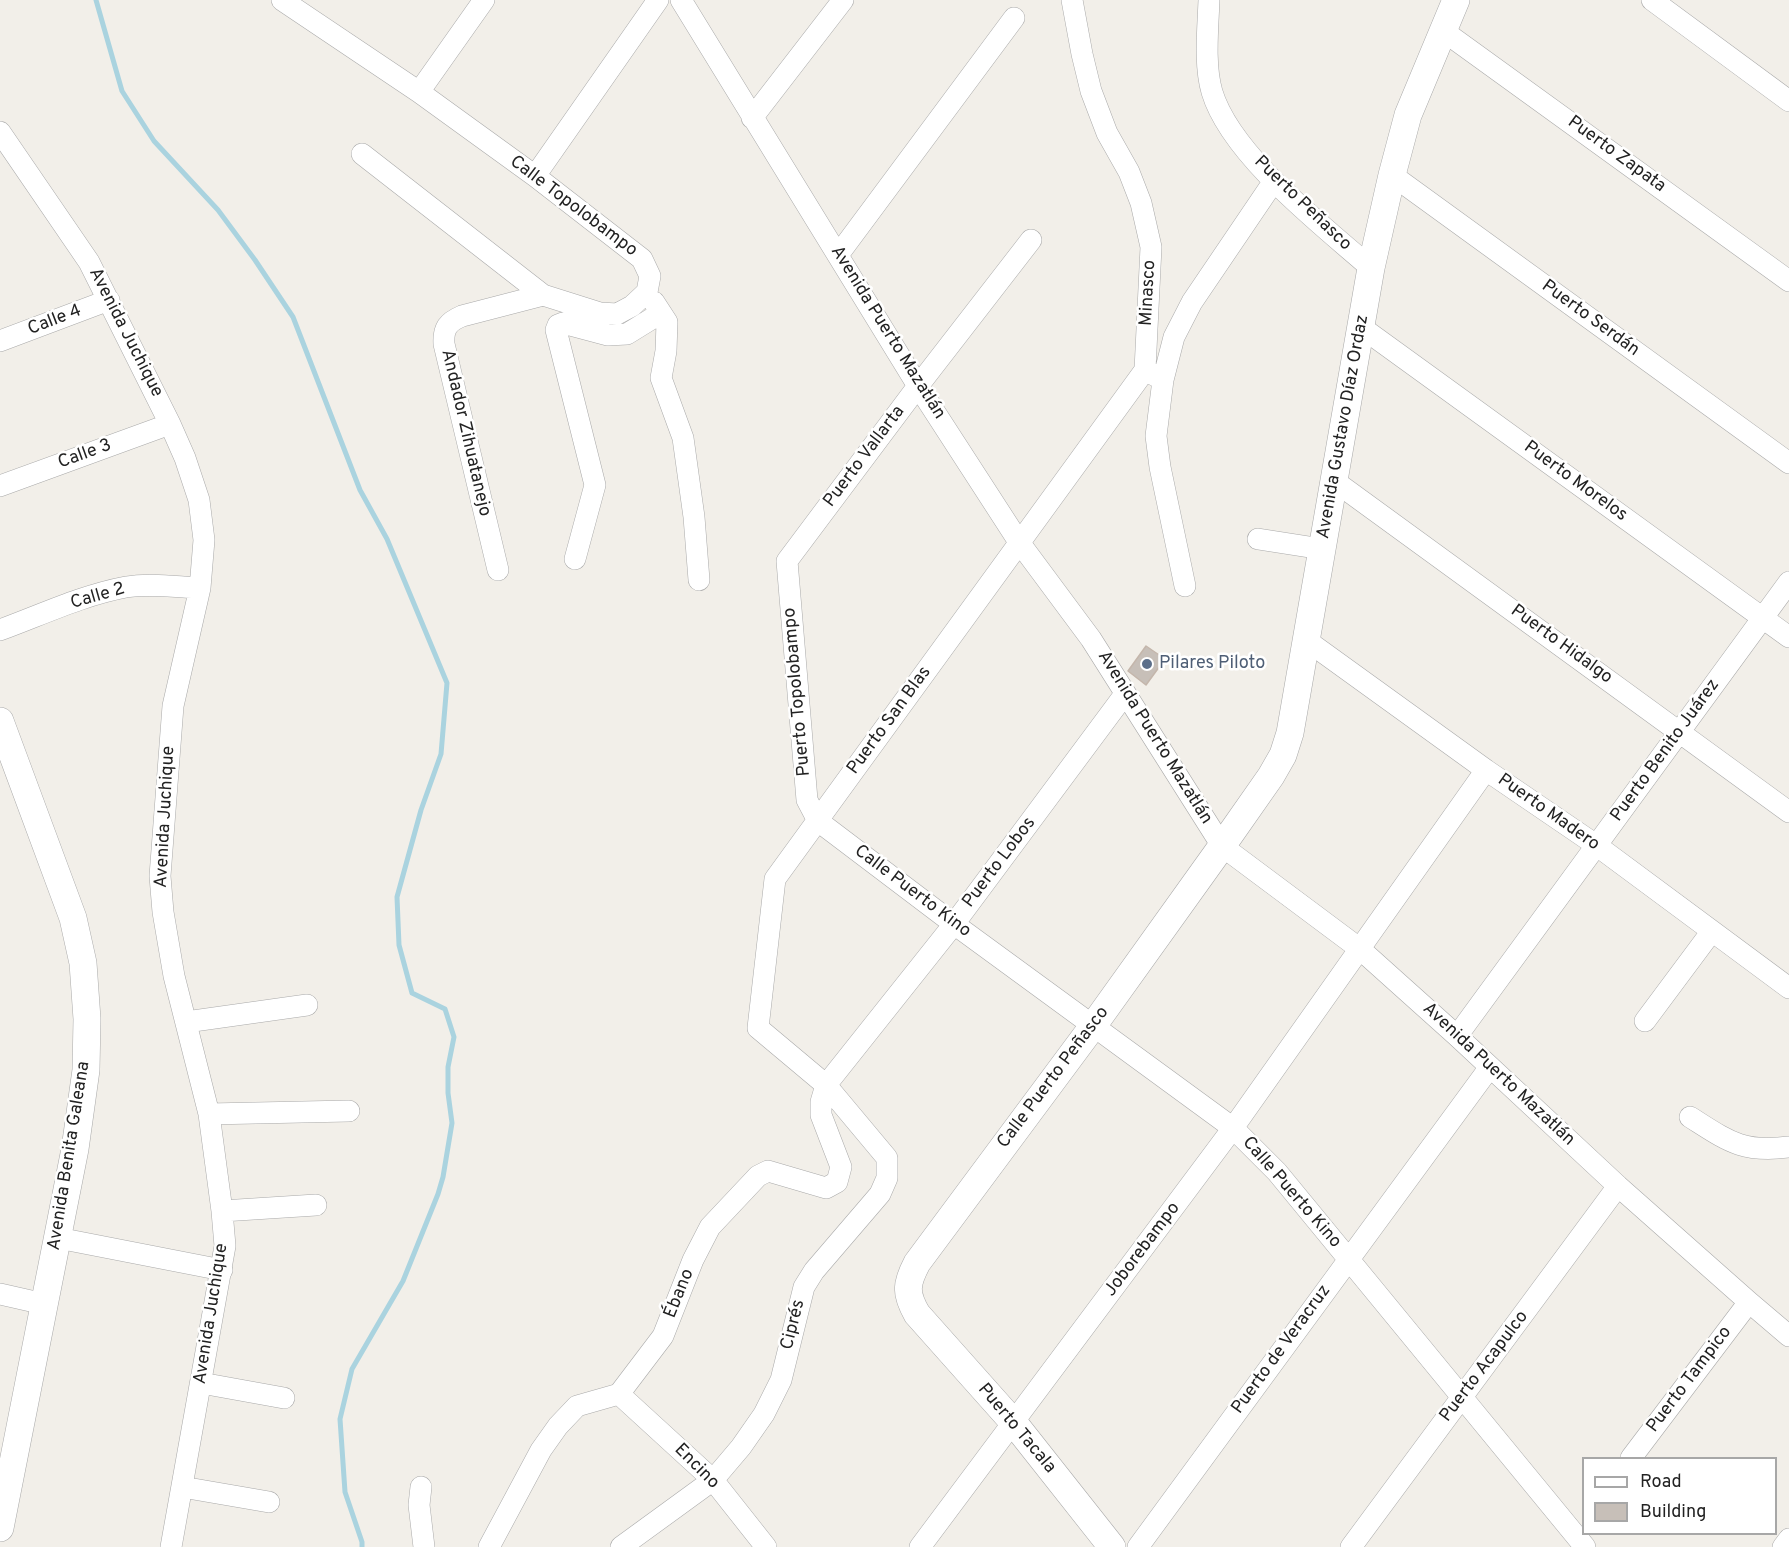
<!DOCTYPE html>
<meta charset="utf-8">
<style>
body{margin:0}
#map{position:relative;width:1789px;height:1547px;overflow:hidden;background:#f2efe9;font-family:Overpass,sans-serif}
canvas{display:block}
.legend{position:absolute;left:1582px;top:1457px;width:195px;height:78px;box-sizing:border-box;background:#fff;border:2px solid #a7a7a7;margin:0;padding:8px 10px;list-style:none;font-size:18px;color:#222}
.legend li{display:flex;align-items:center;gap:12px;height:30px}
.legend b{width:30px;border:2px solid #a7a7a7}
</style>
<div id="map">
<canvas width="1789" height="1547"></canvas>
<ul class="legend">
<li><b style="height:8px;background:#fff"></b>Road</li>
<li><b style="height:16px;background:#c7bfb8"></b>Building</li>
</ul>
</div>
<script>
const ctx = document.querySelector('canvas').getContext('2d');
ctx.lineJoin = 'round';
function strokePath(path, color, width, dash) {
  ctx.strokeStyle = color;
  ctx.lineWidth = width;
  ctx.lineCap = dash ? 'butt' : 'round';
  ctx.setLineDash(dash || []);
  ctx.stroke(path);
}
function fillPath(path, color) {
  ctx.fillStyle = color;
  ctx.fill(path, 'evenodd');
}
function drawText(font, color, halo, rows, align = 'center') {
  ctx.font = font + ' Overpass,sans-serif';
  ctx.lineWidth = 5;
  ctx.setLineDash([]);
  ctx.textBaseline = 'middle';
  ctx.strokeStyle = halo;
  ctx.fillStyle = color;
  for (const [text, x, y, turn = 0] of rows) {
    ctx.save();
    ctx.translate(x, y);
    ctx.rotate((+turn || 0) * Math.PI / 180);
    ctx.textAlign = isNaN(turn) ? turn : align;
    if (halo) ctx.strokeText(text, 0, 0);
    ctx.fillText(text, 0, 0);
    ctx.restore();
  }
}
const stream = new Path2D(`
 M96,0L122,91L154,141L218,210L255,260L293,317L360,490L387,539L447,683L441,754L421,810L397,897L399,945L412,993L445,1009L454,1037L448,1067V1093L452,1123L443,1177L438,1194L403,1281L352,1369L340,1419L345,1492L362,1542V1547`);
const building = new Path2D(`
 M1146,646L1165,659L1146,685L1128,671Z`);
const minor = new Path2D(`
 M282,0L419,92L535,176L642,259L650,276L647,292L632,306L617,314L600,313L543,295L362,154
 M681,0L918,386L1019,542L1091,639L1222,846L1360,949L1457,1036L1618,1186L1749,1302L1789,1336
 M1072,0L1082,54L1091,91L1107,133L1129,172L1141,203L1151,247L1145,370L1163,380L1156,436L1160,467L1185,586
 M1209,0C1208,28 1204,65 1212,92C1231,155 1322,225 1371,268
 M1652,0L1789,101
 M1442,30L1789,281
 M419,92L484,0
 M752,118L843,0
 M0,132L89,262L170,424L185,458L199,500L204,540L200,588L173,706L160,876L163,912L174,976L209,1114L222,1211L225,1246L171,1547
 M1392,175L1789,463
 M535,176L658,0
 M1031,240L918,386L787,561L807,800L818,821L954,924L1233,1128L1277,1172L1585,1547
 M838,255L1014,18
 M654,302L667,322L666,351L661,378L683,438L694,517L699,580
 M1361,327L1789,637
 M0,341L109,300
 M1163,380L1174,337L1192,302L1274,181
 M1333,480L1789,812
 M0,486L170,424
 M1258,539L1322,549
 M575,559L595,485L556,330L558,325L563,323L608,335L627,334L661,313
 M498,570L444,344C443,328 448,322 462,316L543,295
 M0,630C41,615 83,595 126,587C150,583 176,587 200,588
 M1306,640L1486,770L1596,845L1789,988
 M1645,1021L1712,931
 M186,1022L307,1005
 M1457,1036L1789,582
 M209,1114L349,1111
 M1690,1117C1728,1141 1742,1153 1789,1147
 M222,1211L316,1205
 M58,1238L222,1270
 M0,1294L44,1304
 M201,1383L284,1398
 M619,1394L713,1480L766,1547
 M1631,1458L1749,1302
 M182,1487L269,1502
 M421,1487L419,1505L424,1547
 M489,1547L541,1450L558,1426L577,1406L619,1394L663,1336L693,1260L710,1227L758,1176L768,1171L826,1188L837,1182L841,1167L821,1115V1102L826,1085L954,924L1125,694
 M621,1547L713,1480L741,1447L764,1414L781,1380L804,1287L814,1271L880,1194L887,1178V1158L826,1085L758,1028L775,879L1145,370
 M920,1547L1233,1128L1486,770
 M1138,1547L1490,1067
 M1351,1547L1618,1186
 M1783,1547L1789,1539`);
const tertiary = new Path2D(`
 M0,721L73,918L83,963L87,1019L86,1070L75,1149L0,1528
 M1112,1547L1014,1423L917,1314C905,1293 906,1284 917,1263L1093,1026L1222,846L1271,776L1283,755L1290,733L1371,268L1392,175L1408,115L1456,0`);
const markers = [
 [1147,664,6,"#5c6f8a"]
];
const streetNames = [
 ["Puerto Zapata",1616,155,36],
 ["Puerto Peñasco",1302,204,44],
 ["Calle Topolobampo",573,207,37],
 ["Minasco",1149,293,-87],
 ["Puerto Serdán",1590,319,36],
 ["Calle 4",55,321,-21],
 ["Avenida Juchique",125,333,63],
 ["Avenida Puerto Mazatlán",887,333,58],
 ["Avenida Gustavo Díaz Ordaz",1344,427,-80],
 ["Andador Zihuatanejo",465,433,77],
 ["Calle 3",85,455,-20],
 ["Puerto Vallarta",865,457,-53],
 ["Puerto Morelos",1575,482,36],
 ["Calle 2",98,597,-16],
 ["Puerto Hidalgo",1561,645,36],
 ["Puerto Topolobampo",798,692,-95],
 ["Puerto San Blas",890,721,-54],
 ["Avenida Puerto Mazatlán",1154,738,58],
 ["Puerto Benito Juárez",1666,751,-54],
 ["Puerto Madero",1548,813,35],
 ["Avenida Juchique",166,817,-87],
 ["Puerto Lobos",1000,863,-53],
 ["Calle Puerto Kino",912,892,37],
 ["Avenida Puerto Mazatlán",1498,1075,43],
 ["Calle Puerto Peñasco",1054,1078,-53],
 ["Avenida Benita Galeana",70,1156,-81],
 ["Calle Puerto Kino",1291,1193,49],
 ["Joborebampo",1143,1250,-53],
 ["Ébano",680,1294,-68],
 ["Avenida Juchique",212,1314,-81],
 ["Ciprés",794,1325,-76],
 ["Puerto de Veracruz",1282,1350,-54],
 ["Puerto Acapulco",1485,1367,-53],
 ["Puerto Tampico",1690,1380,-53],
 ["Puerto Tacala",1016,1429,50],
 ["Encino",696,1467,45]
];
const serviceNames = [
 ["Pilares Piloto",1159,664]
];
strokePath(stream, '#aad3df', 5);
fillPath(building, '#c7bfb8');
strokePath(building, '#c4b6ab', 1.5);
strokePath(minor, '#a9a9a9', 22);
strokePath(tertiary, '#a9a9a9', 28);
strokePath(minor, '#fff', 21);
strokePath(tertiary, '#fff', 27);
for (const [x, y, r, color] of markers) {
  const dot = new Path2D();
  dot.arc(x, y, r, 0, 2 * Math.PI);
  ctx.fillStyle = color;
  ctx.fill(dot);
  strokePath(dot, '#fff', 2);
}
drawText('18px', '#222', '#fff', streetNames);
drawText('18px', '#4e5e75', '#fff', serviceNames, 'left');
</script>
